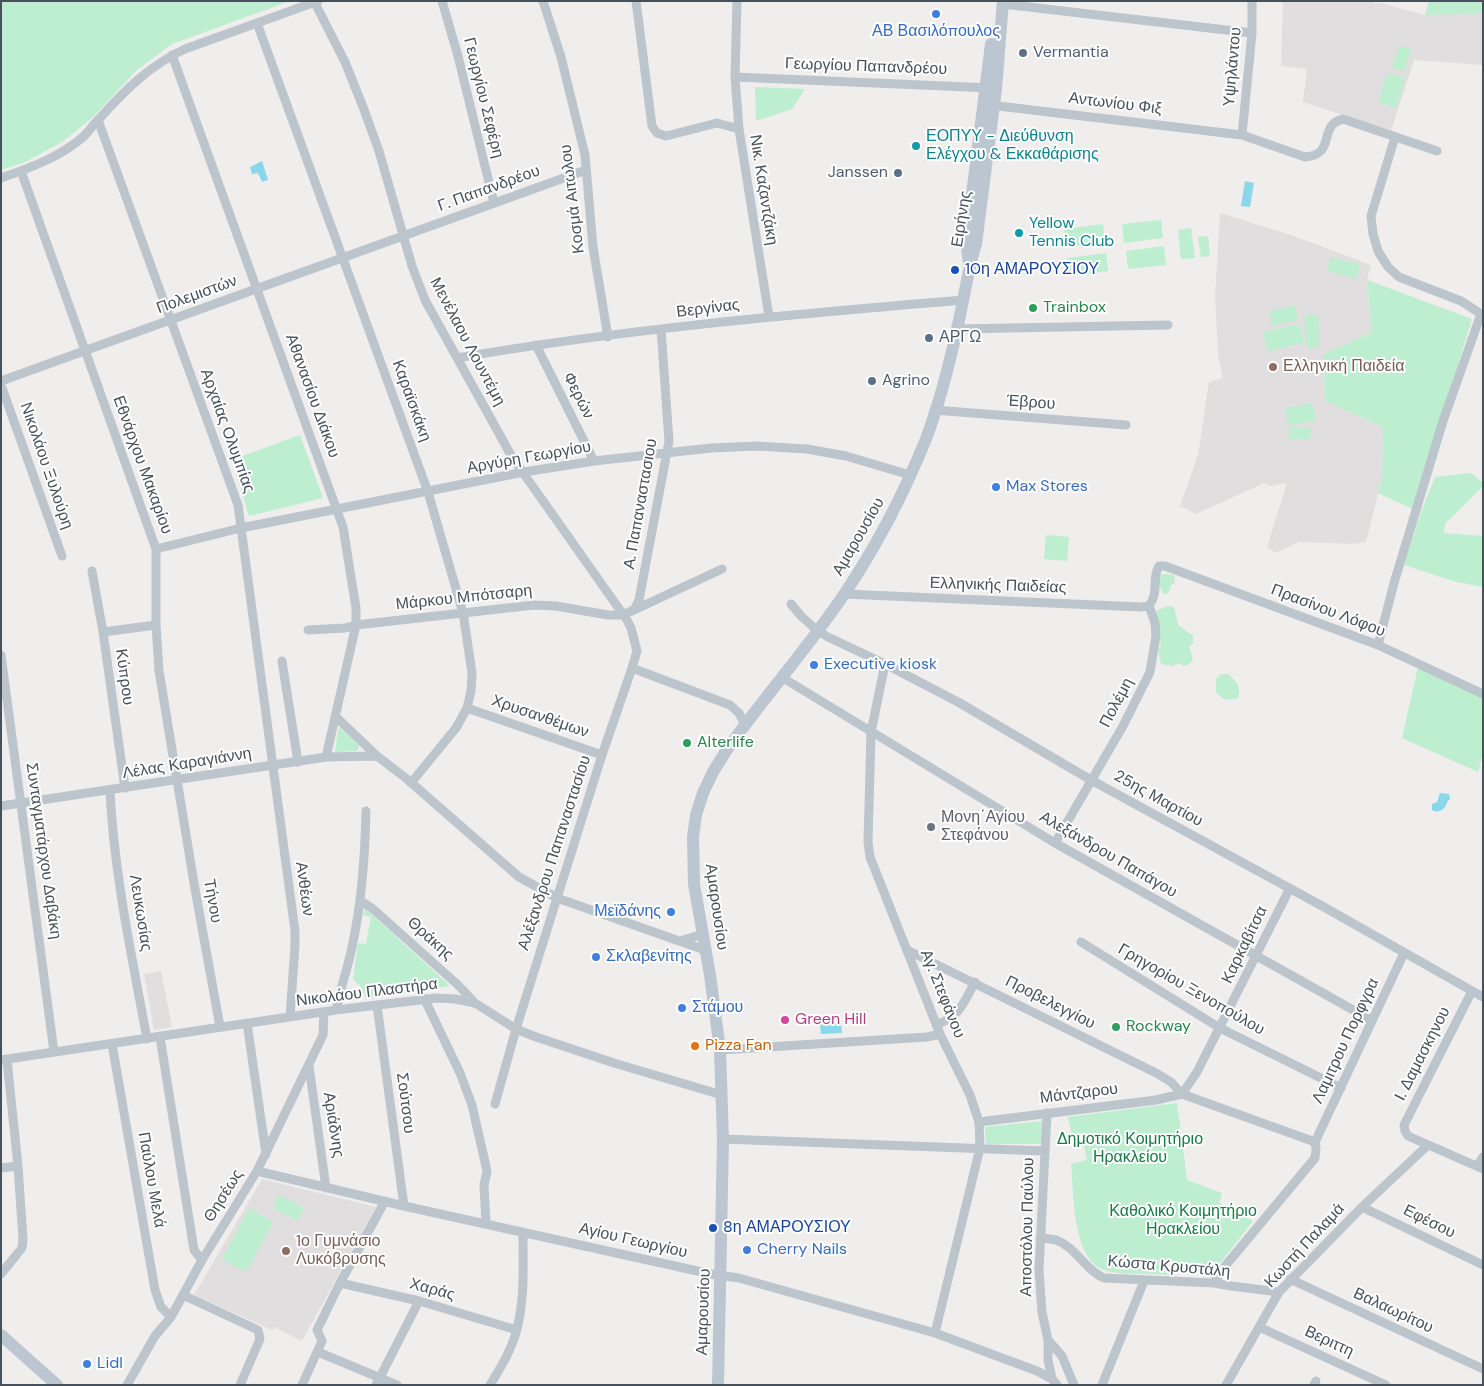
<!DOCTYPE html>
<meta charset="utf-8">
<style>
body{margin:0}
#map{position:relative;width:1484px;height:1386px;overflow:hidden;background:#f0eded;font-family:"DM Sans",sans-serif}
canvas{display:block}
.frame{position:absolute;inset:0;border:2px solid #46515a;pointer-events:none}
</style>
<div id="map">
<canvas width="1484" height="1386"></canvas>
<div class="frame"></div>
</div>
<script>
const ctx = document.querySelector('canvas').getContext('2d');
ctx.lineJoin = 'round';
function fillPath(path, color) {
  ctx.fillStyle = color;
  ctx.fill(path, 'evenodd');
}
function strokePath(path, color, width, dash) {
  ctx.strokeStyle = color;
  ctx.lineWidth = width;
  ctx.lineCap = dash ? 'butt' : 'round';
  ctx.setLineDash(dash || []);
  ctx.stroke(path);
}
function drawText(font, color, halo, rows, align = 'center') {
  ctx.font = font + ' "DM Sans",sans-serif';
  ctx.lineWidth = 4;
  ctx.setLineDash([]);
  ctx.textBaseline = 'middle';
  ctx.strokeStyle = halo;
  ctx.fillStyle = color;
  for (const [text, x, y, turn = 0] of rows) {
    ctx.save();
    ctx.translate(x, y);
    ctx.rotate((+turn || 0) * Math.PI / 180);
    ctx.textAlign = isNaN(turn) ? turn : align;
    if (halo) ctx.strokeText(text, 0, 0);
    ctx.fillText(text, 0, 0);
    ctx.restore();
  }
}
const education = new Path2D(`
 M1283,1H1373L1375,4L1381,3L1425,15L1429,1H1483V65L1414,60L1391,131L1303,102L1307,69L1281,66Z
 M1220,213L1291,235L1371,265L1367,280L1372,332L1324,354L1325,401L1383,427L1382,478L1366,542L1352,544L1299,542L1276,553L1267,547L1287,483L1270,486L1264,483L1196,514L1180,506L1198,455L1209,382L1223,378L1218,356L1215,296Z
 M161,971L172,1027L154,1030L144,974Z
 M262,1179L376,1207L302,1341L274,1327L272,1330L194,1295Z`);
const green = new Path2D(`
 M1,1H290L172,44L137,70L92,118L62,142L25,162L1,170Z
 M1429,1H1483V13L1425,15Z
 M1399,46L1411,49L1404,71L1392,68Z
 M1387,73L1405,78L1396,108L1378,102Z
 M755,87L805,89L792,109L756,121Z
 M1161,220L1163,238L1124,243L1122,224Z
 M1103,224L1105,243L1066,247L1064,229Z
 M1191,228L1195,258L1181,259L1178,230Z
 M1208,236L1210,256L1201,257L1198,237Z
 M1164,246L1166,265L1128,269L1126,251Z
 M1106,253L1108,271L1070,276L1067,258Z
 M1331,257L1360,265L1356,279L1327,271Z
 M1367,280L1472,319L1413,509L1378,493L1382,478L1383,427L1325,401L1324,354L1372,332Z
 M1295,305L1298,320L1272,326L1269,311Z
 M1305,315H1318L1319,347H1306Z
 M1300,324L1304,343L1267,351L1263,332Z
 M1312,403L1316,420L1289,426L1285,408Z
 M1289,428H1310V439H1289Z
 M300,435L323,498L249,516L232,460Z
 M1471,473L1483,483V486L1445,524L1444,533L1483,536V587L1456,582L1404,565L1421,512L1435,477Z
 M1046,535L1069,537L1067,561L1044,559Z
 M1165,574L1174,575L1175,583L1171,585L1169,593L1164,594C1160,589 1157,582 1159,575Z
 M1168,606L1174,607L1178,625C1184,628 1186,633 1193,635V644L1189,646L1193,660L1189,664L1184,666L1179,663L1172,666L1161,664L1158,650L1161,645L1156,611Z
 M1418,667L1483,695V752L1478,772L1402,738Z
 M1221,674H1229C1236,683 1242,686 1238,698C1227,701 1223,700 1216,692V679Z
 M340,728L358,744L359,748L357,751L335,752L338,730Z
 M364,910H367L450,986L366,999L362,988L353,979L358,943L366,944L371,917L363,915Z
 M1177,1103L1187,1180L1222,1193L1219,1203L1253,1221L1210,1276L1163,1258V1267L1171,1271L1170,1275C1152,1273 1120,1276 1104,1270C1072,1259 1074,1192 1071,1164L1087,1160L1084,1146L1075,1148L1068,1117Z
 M1042,1121L1041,1144H986L985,1127Z
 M279,1195L304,1208L298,1221L273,1208Z
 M249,1208L273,1222L246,1272L222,1259Z`);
const water = new Path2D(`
 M262,161L268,180L262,182L258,173L252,174L250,167Z
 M1245,181L1254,183L1250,207L1241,206Z
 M1440,793L1449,794L1450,800H1448C1446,807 1442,813 1434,811L1432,810V804L1437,802Z
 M841,1023L842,1033L821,1034L820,1024Z`);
const street = new Path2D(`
 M442,1L458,56L494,203
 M543,1L561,57L585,155L593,247L608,337
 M636,1L652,126L657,133L666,136L717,123L739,129L769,317
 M737,1L735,77L739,129
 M315,3L345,62L363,107L379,151L412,266L425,300L512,457L627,620L631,628L637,651L632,668L602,755L557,898L516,1029L495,1104
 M1003,4L1252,33
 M257,23L428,492L463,613L472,673L471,691L467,708L456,728L411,783
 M172,55L343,527L356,608V625L326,757
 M735,77L991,88
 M990,105L1242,135L1305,157C1337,155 1317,125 1343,119L1437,151
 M98,120L238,505L295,931V946L290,1017
 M1242,135L1252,33V1
 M21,171L156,549V625L159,671L195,889L220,1027
 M1,178C30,168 60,157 83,137C89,131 93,125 99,119C124,91 150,65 185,49L318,1
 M957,329L1168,325
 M536,345L594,461
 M457,358C625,329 794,314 963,300
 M1,381L586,170
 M1,385L62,556
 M934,410L1126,425
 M156,549L241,528L524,472L594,461L711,448L757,446L807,449L846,456L910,475
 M92,571L103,632L125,788
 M844,594L1141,607L1149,606
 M791,604L801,616L818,631L828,637L885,664L958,702L1091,780L1324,907L1483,997
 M1149,606C1160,591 1151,579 1159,566H1165L1378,645L1483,694
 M634,610L722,569
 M308,630L345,628L356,625L534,605L556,606L608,615H622L634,610L639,600L669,441L661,329
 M103,632L156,625
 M1378,645L1394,583L1443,421L1481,314L1461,301L1399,277L1388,267L1378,251L1373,234L1371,216L1395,137
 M1,655L54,1052
 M282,661L298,762
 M885,664L871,732L868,842L870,857L940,1034L970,1095L979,1122L980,1148L935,1333
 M632,668L730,705L739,713L745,725
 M783,678L1055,843L1371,1020
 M467,708L602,755
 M335,716L377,756L407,779L519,877L557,898L705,950
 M110,791C114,874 132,957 147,1039
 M1,806L326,757L377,756
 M1055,843L1123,726L1150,672L1156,636L1155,623L1149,606
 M361,901L373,909L458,985L475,1003
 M680,941L703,934
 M1081,942L1220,1028L1341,1088
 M907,950L1156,1073L1171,1082L1182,1094L1315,1142
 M1472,991L1404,1125L1405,1131L1408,1136L1483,1169
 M424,998L460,1073L472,1105L487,1171L484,1185L486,1223
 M377,1005L404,1206
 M336,1010C340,989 348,968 352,947C362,902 365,857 366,811
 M247,1023L266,1154
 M936,1025C961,1016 963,1003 975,982
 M160,1037L194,1250L202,1260
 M112,1044L155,1290L161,1307L171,1317
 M720,1050L927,1037L940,1034
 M1,1060L336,1010L437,998L455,999L475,1003L516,1029L536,1037L614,1063L722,1095
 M309,1066L326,1188
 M1182,1094L1197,1072L1290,888
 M1047,1113L1039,1270L1042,1312L1048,1340V1360L1052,1379L1057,1385
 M979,1122L1156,1100L1182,1094
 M723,1139L1044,1151
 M1315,1142L1404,953
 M1477,1166L1483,1157
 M1,1168L18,1166
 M257,1171L404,1206L711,1274L739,1278L935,1333L1037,1371L1052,1379
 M1362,1207L1483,1265
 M1040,1238C1046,1238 1051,1239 1056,1240C1076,1247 1085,1270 1104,1278L1214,1283L1231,1286L1279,1292
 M1,1274L22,1248L23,1239L18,1166L7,1060
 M1290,1279L1483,1369
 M340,1283L419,1301L517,1330
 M1214,1283L1226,1265L1315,1158L1316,1149L1315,1142
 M183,1295L258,1330L260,1339L240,1385
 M1259,1327L1386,1385
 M1048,1340L1062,1356L1074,1385
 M318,1352L397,1385
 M127,1385L155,1336L171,1317L202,1260L257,1171L323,1035L324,1012
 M302,1385L322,1341L317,1330L340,1283L385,1201
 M376,1385L419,1301
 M490,1385C501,1367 512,1349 517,1329C525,1297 523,1264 523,1232
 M1102,1385L1144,1281
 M1226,1385L1279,1292L1362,1207L1428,1145
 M1314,1385L1316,1381`);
const secondary = new Path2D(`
 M969,262L966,242L991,44
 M1,1335L57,1385
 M718,1385L723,1139L720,1050L710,975L694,884L693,837L696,815L703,793L713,772L726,751C764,697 808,648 845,593C878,544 904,493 926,439C939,404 949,366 957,329C964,301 967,272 976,244L996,89L1003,1`);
const markers = [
 [936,14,5,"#3f7fe0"],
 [1023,53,5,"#5c6f8a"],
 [916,146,5,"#0f9aa8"],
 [898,173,5,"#5c6f8a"],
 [1019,233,5,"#0f9aa8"],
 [955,270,5,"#1a4fb4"],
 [1033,308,5,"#2e9e5b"],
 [929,338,5,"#5c6f8a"],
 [1273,367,5,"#8d6e63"],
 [872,381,5,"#5c6f8a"],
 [996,487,5,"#3f7fe0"],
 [814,665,5,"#3f7fe0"],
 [687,743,5,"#2e9e5b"],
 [931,827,5,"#6b7280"],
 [671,912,5,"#3f7fe0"],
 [596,957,5,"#3f7fe0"],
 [682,1008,5,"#3f7fe0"],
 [785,1020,5,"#d1479c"],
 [1116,1027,5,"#2e9e5b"],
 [695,1046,5,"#e8710a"],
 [713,1228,5,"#1a4fb4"],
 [747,1250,5,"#3f7fe0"],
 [286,1251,5,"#8d6e63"],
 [87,1364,5,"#3f7fe0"]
];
const shopNames = [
 ["ΑΒ Βασιλόπουλος",936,32,"center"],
 ["Max Stores",1006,487],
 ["Executive kiosk",824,665],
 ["Μεϊδάνης",661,912,"right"],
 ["Σκλαβενίτης",606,957],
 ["Στάμου",692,1008],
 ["Cherry Nails",757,1250],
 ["Lidl",97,1364]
];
const serviceNames = [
 ["Vermantia",1033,53],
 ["Janssen",888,173,"right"],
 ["ΑΡΓΩ",939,338],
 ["Agrino",882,381]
];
const streetNames = [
 ["Γεωργίου Παπανδρέου",866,67,2],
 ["Υψηλάντου",1233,67,-85],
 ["Γεωργίου Σεφέρη",483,98,76],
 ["Αντωνίου Φιξ",1115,104,7],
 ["Γ. Παπανδρέου",489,189,-20],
 ["Νικ. Καζαντζάκη",763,190,81],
 ["Κοσμά Αιτωλου",573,199,-97],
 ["Ειρήνης",962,219,-81],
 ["Πολεμιστών",197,295,-20],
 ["Βεργίνας",708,309,-7],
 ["Μενέλαου Λουντέμη",467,342,62],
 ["Αθανασίου Διάκου",312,396,70],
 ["Φερών",578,396,63],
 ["Καραϊσκάκη",411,401,70],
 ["Έβρου",1031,403,4],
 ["Αρχαίας Ολυμπίας",227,431,70],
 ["Αργύρη Γεωργίου",529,458,-10],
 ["Εθνάρχου Μακαρίου",142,465,70],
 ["Νικολάου Ξυλούρη",46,466,71],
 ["Α. Παπαναστασιου",641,504,-80],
 ["Αμαρουσίου",859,537,-60],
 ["Ελληνικής Παιδείας",998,586,2],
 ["Μάρκου Μπότσαρη",464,598,-6],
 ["Πρασίνου Λόφου",1328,611,21],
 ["Κύπρου",124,677,82],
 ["Πολέμη",1117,703,-62],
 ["Χρυσανθέμων",540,717,19],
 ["Λέλας Καραγιάννη",187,764,-9],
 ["25ης Μαρτίου",1158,799,29],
 ["Συνταγματάρχου Δαβάκη",43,851,82],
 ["Αλέξανδρου Παπαναστασίου",555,853,-72],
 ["Αλεξάνδρου Παπάγου",1108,855,30],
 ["Ανθέων",304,889,82],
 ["Τήνου",212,901,80],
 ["Αμαρουσίου",716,907,82],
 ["Λευκωσίας",140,913,81],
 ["Θράκης",430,939,42],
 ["Καρκαβίτσα",1245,945,-64],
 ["Γρηγορίου Ξενοπούλου",1191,990,30],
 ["Νικολάου Πλαστήρα",367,993,-7],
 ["Αγ. Στεφάνου",942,994,68],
 ["Προβελεγγίου",1050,1003,27],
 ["Λαμιτρου Πορφγρα",1346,1041,-65],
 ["Ι. Δαμασκηνου",1423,1054,-63],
 ["Μάντζαρου",1079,1094,-7],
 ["Σούτσου",405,1103,83],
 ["Αριάδνης",333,1125,81],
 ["Παύλου Μελά",151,1180,80],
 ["Θησέως",224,1196,-58],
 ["Εφέσου",1429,1222,26],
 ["Αποστόλου Παύλου",1028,1227,-89],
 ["Αγίου Γεωργίου",633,1241,13],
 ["Κωστή Παλαμά",1305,1246,-47],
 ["Κώστα Κρυστάλη",1169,1267,5],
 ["Χαράς",432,1290,15],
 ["Βαλαωρίτου",1393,1311,25],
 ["Αμαρουσίου",704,1312,-88],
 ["Βεριττη",1329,1342,25]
];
const cultureNames = [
 ["ΕΟΠΥΥ - Διεύθυνση",926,137],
 ["Ελέγχου & Εκκαθάρισης",926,155],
 ["Yellow",1029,224],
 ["Tennis Club",1029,242]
];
const transitNames = [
 ["10η ΑΜΑΡΟΥΣΙΟΥ",965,270],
 ["8η ΑΜΑΡΟΥΣΙΟΥ",723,1228]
];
const leisureNames = [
 ["Trainbox",1043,308],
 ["Alterlife",697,743],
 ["Rockway",1126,1027]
];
const educationNames = [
 ["Ελληνική Παιδεία",1283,367],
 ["1ο Γυμνάσιο",296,1242],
 ["Λυκόβρυσης",296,1260]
];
const worshipNames = [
 ["Μονη΄Αγίου",941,818],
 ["Στεφάνου",941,836]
];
const hotelNames = [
 ["Green Hill",795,1020]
];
const foodNames = [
 ["Pizza Fan",705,1046]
];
const parkNames = [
 ["Δημοτικό Κοιμητήριο",1130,1140],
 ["Ηρακλείου",1130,1158],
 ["Καθολικό Κοιμητήριο",1183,1212],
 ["Ηρακλείου",1183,1230]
];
fillPath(education, '#e1dedf');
fillPath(green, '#bceecf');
fillPath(water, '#89d7ea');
strokePath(street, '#bcc5cc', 9);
strokePath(secondary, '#bbc6d1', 12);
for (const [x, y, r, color] of markers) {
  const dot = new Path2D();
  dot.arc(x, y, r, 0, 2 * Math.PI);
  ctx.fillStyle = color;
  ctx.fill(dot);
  strokePath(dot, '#fff', 2);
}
drawText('16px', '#366cbe', '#fff', shopNames, 'left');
drawText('16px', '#4e5e75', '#fff', serviceNames, 'left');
drawText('16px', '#46515a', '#fff', streetNames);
drawText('16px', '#0d838f', '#fff', cultureNames, 'left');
drawText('16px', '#164399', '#fff', transitNames, 'left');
drawText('16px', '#27864d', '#fff', leisureNames, 'left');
drawText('16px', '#785e54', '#fff', educationNames, 'left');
drawText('16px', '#5b616d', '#fff', worshipNames, 'left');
drawText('16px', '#b23c85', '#fff', hotelNames, 'left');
drawText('16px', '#c56008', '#fff', foodNames, 'left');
drawText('16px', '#187a48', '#fff', parkNames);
</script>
